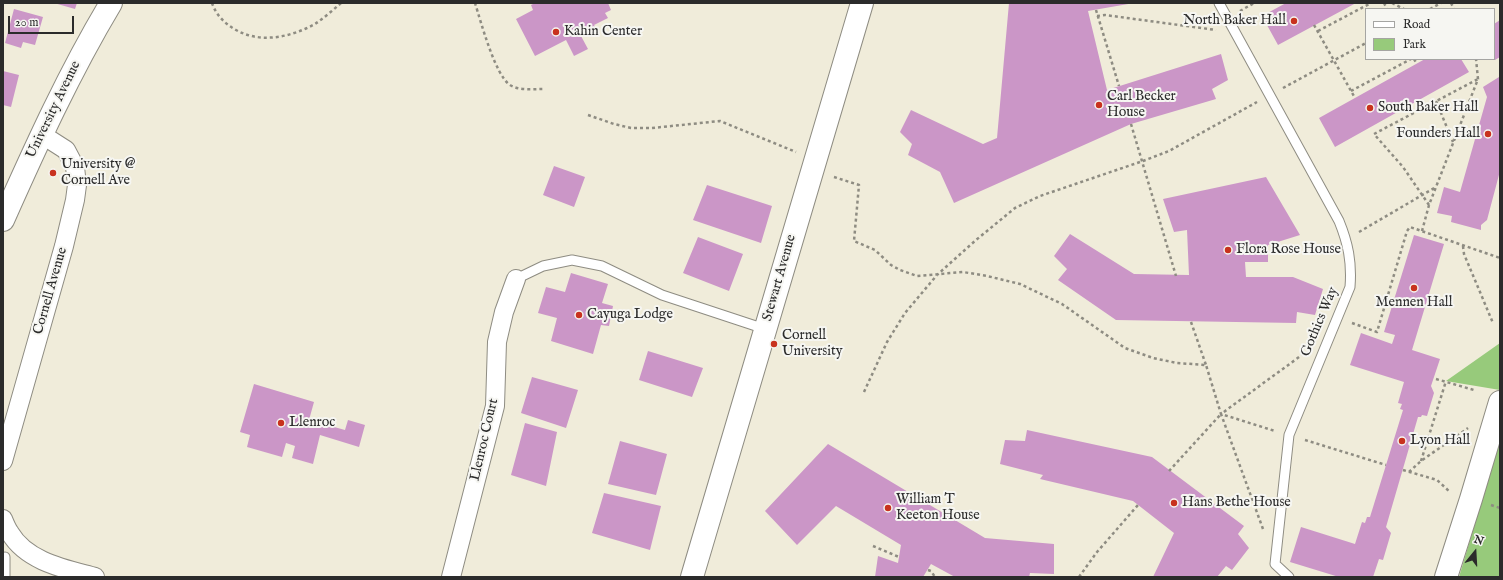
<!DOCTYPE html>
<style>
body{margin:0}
#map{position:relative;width:1503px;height:580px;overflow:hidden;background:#f0ecda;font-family:"IM FELL English",serif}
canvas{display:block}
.frame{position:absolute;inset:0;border:4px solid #2b2b2b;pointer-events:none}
.legend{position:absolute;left:1365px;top:8px;width:130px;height:52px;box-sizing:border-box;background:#f6f6f2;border:1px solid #a5a5a2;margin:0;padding:5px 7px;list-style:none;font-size:12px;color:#2b2b2b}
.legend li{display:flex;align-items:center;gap:8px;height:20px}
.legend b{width:20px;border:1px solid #a5a5a2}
.north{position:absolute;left:1455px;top:532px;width:40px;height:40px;-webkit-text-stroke:3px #f6f6f2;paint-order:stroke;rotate:18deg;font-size:11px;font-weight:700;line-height:16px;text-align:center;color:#2b2b2b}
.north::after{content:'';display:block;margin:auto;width:14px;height:18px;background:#2b2b2b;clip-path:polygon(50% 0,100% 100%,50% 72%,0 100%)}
.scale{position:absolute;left:8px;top:16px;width:66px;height:18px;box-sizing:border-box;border:2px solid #2b2b2b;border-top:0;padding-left:5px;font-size:12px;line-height:14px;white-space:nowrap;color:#2b2b2b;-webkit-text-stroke:3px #f6f6f2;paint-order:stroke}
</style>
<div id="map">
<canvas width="1503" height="580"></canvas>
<div class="frame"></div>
<ul class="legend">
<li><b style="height:5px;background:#fff"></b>Road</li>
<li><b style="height:11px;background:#97ca7b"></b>Park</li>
</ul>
<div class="north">N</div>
<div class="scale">20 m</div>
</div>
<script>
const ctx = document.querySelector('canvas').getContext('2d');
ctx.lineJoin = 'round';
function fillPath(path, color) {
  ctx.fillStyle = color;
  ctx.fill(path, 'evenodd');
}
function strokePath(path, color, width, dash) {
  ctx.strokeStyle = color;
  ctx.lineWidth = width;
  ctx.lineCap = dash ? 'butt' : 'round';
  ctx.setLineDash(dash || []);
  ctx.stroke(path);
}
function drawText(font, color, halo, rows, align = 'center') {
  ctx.font = font + ' "IM FELL English",serif';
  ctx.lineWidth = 4;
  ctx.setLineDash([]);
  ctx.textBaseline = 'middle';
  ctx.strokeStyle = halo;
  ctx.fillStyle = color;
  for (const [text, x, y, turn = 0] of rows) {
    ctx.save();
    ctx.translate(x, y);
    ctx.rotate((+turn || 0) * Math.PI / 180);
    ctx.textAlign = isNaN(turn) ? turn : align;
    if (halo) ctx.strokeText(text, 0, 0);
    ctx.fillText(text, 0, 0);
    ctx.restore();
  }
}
const green = new Path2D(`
 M1500,343V390L1446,381Z
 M1500,440V577H1459Z`);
const building = new Path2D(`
 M54,3H77L75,9Z
 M535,3H608L611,10L605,13L608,18L594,25L596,28L581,36L588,49L574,56L566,40L535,56L516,19L533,10L531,5Z
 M1009,3H1134L1088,11L1107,90L1221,54L1228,80L1212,89L1216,99L1131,124L954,203L940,172L908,155L912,144L900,132L911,110L983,144L997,138Z
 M1286,3H1356L1278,45L1262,16Z
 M14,9L43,17L35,45L23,42L21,48L5,43Z
 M1500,20V57L1495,60L1494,24Z
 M1425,59H1461L1469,72L1335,147L1319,118Z
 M3,71L19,75L11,107L3,105Z
 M1499,77L1500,78V171L1487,220L1481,225V230L1451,222L1452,216L1437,213L1444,187L1460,192L1487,97L1483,87Z
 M554,166L585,177L574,207L543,195Z
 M1266,177L1300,235L1268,245V262H1245L1246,277H1293L1323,289L1315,315L1297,312L1296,323L1116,320L1058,280L1067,269L1054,256L1070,234L1134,274L1189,275L1187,230L1174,232L1163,199Z
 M707,185L772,206L761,243L693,220Z
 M1414,235L1444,244L1412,350L1440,359L1431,386L1434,393L1427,416L1422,415L1421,417H1418L1386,527L1391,533L1383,560L1379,559L1373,577H1339L1290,562L1301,527L1355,544L1362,522L1365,523L1367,517H1370L1403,410L1400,409L1402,404L1398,403L1404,382L1350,365L1361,333L1392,344L1395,335L1384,332Z
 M698,237L743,254L729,291L683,273Z
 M571,273L608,284L602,303L613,306L609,326L601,325L593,354L551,341L557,318L538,313L546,287L565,292Z
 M648,351L703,368L692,397L639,380Z
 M532,377L578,390L566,428L521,413Z
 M254,384L314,402L309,420L345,430L348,420L365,425L359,447L320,435L313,464L292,458L295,446L286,443L282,457L247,447L250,435L240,432Z
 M525,423L557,432L546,486L511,475Z
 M1027,430L1152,457L1244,526L1238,534L1249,548L1232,570L1226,566L1217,577H1153L1174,533L1133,501L1040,479L1043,475L1000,464L1005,440L1025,441Z
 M620,441L667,454L656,495L608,484Z
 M828,444L985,538L1054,544V574L1030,573L1029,577H955L931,564L923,577H875L878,556L898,563L901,545L836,506L797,545L765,511Z
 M604,493L661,506L650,550L592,533Z`);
const path = new Path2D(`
 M212,3C216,15 225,24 236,30C261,44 291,37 315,24C324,18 333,10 341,3
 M475,3C481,22 495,75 510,85C520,91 533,89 544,89
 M1384,3L1387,9
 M1392,3L1404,9
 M1451,3L1454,9
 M1430,9L1441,3
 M1096,10L1119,86
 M1240,11L1254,3
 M1097,16L1105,15L1216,30
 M1314,25L1355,98
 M1318,31L1371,3
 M1414,59L1417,64
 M1283,88L1366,43
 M1351,91L1411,59
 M1436,101L1453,142
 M588,115L614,124L631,128H652L720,121L796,152
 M1131,124L1176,276
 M834,177L859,185L854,241L875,250L891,265L900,270L917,276L963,272L987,276L1020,284L1062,304L1125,348L1153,358L1177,363L1206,365L1221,414L1275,431
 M1429,205L1403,167L1374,134L1478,79
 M1422,231L1429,205L1478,79L1476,59
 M1359,232L1436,187
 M1463,246L1464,254L1493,323
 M1191,322L1206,365
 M1352,323L1377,332L1407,231L1410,227L1500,258
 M1436,379L1474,390
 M864,392L887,342L905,313L937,275L976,240L1015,208L1040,196L1143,161L1169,151L1257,102
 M1305,440L1386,465
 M1421,461L1446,381
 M1403,470L1437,480L1450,492
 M1169,471L1221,414
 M1409,472L1421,461L1468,428
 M1491,505L1500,508
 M1263,529L1221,414L1306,352
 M873,546L899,557
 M928,570L931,571L935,577
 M1079,577L1097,552L1138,505`);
const lane = new Path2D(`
 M1219,3L1339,221C1348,243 1352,262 1350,287L1289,435L1275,564L1289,577
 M516,279L543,266L572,260L602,266L662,295L765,329
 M5,577V557`);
const street = new Path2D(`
 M3,461L64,246L75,200L77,185L75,167L66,150L41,134
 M3,519C5,524 7,529 10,533C27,562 66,569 95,577
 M451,577L495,406L497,342L504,312L516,279`);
const secondary = new Path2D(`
 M3,220C36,146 69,73 111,3
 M692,577L862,3
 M1446,577L1471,499L1500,402`);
const markers = [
 [1294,21,4,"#c8321e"],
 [556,32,4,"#c8321e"],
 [1099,105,4,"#c8321e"],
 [1370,108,4,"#c8321e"],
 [1488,134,4,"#c8321e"],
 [53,173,4,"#c8321e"],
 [1228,250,4,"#c8321e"],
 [1414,288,4,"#c8321e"],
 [579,315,4,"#c8321e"],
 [774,344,4,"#c8321e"],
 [281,423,4,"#c8321e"],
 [1402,441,4,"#c8321e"],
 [1174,503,4,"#c8321e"],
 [888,508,4,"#c8321e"]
];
const poiNames = [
 ["North Baker Hall",1286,21,"right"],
 ["Kahin Center",564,32],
 ["Carl Becker",1107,97],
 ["House",1107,113],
 ["South Baker Hall",1378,108],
 ["Founders Hall",1480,134,"right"],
 ["University @",61,165],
 ["Cornell Ave",61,181],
 ["Flora Rose House",1236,250],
 ["Mennen Hall",1414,303,"center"],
 ["Cayuga Lodge",587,315],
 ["Cornell",782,336],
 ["University",782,352],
 ["Llenroc",289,423],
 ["Lyon Hall",1410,441],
 ["William T",896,500],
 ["Keeton House",896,516],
 ["Hans Bethe House",1182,503]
];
const streetNames = [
 ["University Avenue",54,110,-64],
 ["Stewart Avenue",780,278,-74],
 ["Cornell Avenue",51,291,-74],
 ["Gothics Way",1320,322,-67],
 ["Llenroc Court",485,440,-77]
];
fillPath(green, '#97ca7b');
fillPath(building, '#cb96c7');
strokePath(lane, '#8e8c82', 11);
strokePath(street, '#8e8c82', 20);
strokePath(secondary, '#8e8c82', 24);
strokePath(path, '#8e8c82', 2.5, [3, 3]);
strokePath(lane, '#fff', 9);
strokePath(street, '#fff', 18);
strokePath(secondary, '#fff', 22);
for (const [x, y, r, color] of markers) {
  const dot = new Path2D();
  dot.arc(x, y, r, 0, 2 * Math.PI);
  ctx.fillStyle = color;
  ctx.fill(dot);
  strokePath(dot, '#f6f6f2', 1.5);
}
drawText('14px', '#2b2b2b', '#f6f6f2', poiNames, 'left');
drawText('14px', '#2b2b2b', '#f6f6f2', streetNames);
</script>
